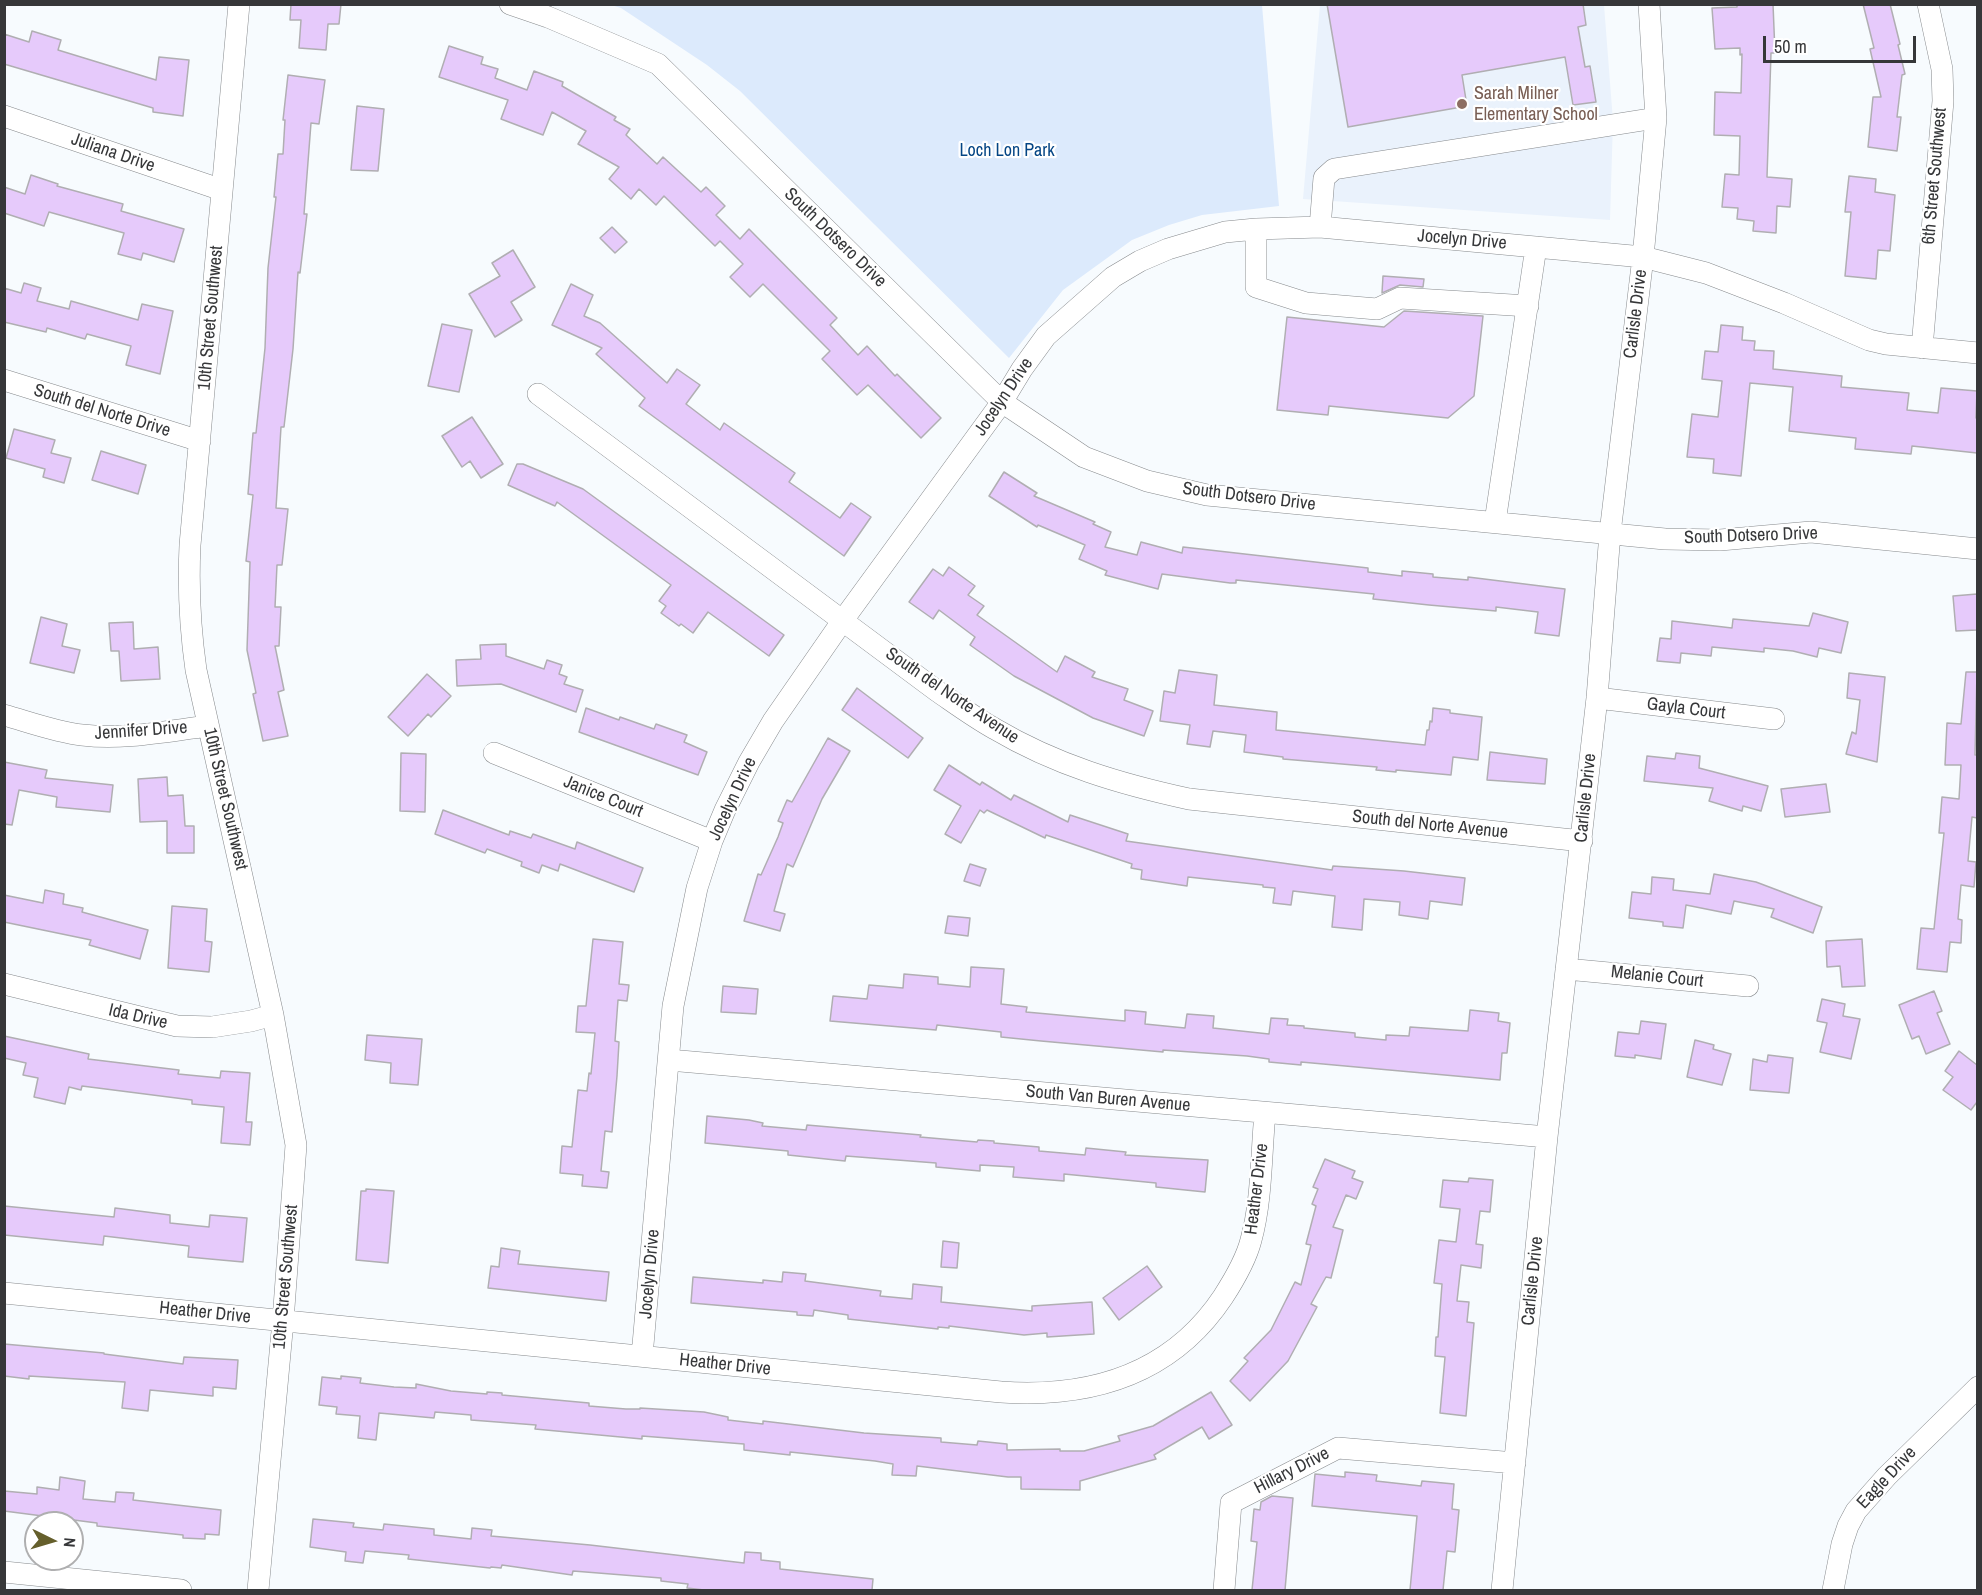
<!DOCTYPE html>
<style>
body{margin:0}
#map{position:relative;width:1982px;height:1595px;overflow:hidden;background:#f7fbfe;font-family:"Archivo Narrow",sans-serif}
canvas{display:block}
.frame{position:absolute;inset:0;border:6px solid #363739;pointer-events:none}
.north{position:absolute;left:24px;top:1511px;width:60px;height:60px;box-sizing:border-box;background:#fff;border:2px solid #afafb0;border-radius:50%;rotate:95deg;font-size:16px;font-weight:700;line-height:24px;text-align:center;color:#363739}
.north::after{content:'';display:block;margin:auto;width:21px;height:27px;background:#655f2c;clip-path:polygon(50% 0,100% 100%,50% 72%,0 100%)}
.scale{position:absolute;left:1763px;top:36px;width:153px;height:27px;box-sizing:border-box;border:3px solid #363739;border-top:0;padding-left:8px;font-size:18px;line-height:21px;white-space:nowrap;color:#363739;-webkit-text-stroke:4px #fff;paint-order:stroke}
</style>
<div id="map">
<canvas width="1982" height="1595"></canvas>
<div class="frame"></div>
<div class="north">N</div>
<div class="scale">50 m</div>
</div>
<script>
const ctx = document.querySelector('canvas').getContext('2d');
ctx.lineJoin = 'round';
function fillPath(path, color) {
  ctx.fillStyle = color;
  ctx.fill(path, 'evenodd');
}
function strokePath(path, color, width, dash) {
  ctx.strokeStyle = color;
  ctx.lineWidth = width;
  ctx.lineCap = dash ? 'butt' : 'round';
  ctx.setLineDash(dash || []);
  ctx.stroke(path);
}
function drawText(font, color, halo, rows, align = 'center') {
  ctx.font = font + ' "Archivo Narrow",sans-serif';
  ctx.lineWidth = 4.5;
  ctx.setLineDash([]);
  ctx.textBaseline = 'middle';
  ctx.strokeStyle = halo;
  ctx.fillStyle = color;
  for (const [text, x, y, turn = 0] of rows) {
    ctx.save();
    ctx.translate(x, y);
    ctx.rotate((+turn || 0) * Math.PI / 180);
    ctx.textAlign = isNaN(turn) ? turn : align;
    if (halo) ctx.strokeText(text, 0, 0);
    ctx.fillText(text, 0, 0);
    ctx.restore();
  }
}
const built = new Path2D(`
 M1320,5H1604L1613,121L1610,220L1303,199Z`);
const green = new Path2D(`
 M611,5H1262L1279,206L1202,215L1169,225L1132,240L1063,290L1009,358L740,91L707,65L621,8Z`);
const building = new Path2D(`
 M291,4H341L339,24H328L326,50L299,48L301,20H290Z
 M1327,4H1583L1586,25L1578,27L1585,67L1590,66L1596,102L1573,105L1565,57L1462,75L1467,106L1348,127Z
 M1737,4H1773L1775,53H1771L1767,177L1792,179L1790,207L1777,206L1776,233L1753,231L1754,221L1737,219L1738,208L1722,207L1725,174L1739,175L1740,136L1714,135L1715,92L1741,93L1742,54L1740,55V48L1715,49L1712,8L1737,7Z
 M1863,4H1890L1900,44L1898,45L1905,74L1902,75L1897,117H1901L1897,151L1868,147L1873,97H1881L1870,49L1874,48Z
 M32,31L61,40L58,50L156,80L159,57L189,60L183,116L153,112V108L4,64V34L29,42Z
 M449,46L483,57L481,64L498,69L495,78L527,90L534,71L563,82L562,86L616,117L614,120L630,129L626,135L657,164L663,157L701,192L706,187L725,206L716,215L740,239L749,229L837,318L830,325L858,355L867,346L895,376L897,374L941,418L921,438L868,385L857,395L822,359L830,351L763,284L750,297L730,277L743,264L720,241L715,246L664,196L656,205L639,189L631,199L609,179L619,167L578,144L586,131L552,112L543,135L501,119L508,100L439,77Z
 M288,75L325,80L319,124L311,123L304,214H307L300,273L298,272L293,349L284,427H281L276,508L288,509L282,565H277L275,607H281L279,646H275L284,690L278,692L288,736L263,741L253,694L256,693L247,650L250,562L246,561L253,495L248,494L253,433H256L265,348L268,268L276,197H274L278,154H283L285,120H283Z
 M357,106L384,109L378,171L351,170Z
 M31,175L58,184L57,186L123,204L121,211L184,229L174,262L143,253L141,260L118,254L124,233L49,212L44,226L4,213V187L25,194Z
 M1849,176L1876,179L1875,192L1895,195L1890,251L1878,250L1876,279L1845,276L1851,212H1845Z
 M612,227L627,242L615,253L600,238Z
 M513,250L535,287L511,302L522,320L495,337L469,294L500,276L492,263Z
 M1383,276L1424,279L1423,287L1400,285L1382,293Z
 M24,283L41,288L37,301L69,309L71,301L138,320L142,304L173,311L160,374L126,365L131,346L87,334L85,339L47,328L46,332L4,322V288L21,293Z
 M571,284L593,295L584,316L600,323L667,383L677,369L700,385L686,404L720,430L724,423L795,473L789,482L840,518L851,503L871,517L844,556L639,406L645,398L596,354L602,348L552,325Z
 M1404,311L1483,316L1474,396L1448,418L1329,406L1328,415L1277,410L1287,317L1384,327Z
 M442,324L472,330L459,392L428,386Z
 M1721,325L1743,327L1742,340L1755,341L1754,350L1774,351L1773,369L1842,376L1841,387L1909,393L1907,410L1938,413L1941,388L1977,391L1976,418H1977V453L1912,446L1911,454L1855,449L1856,438L1789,431L1793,387L1750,383L1741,476L1713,473L1714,459L1687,457L1692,414L1718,417L1722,381L1702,379L1705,351L1718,352Z
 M472,417L503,464L481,478L470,461L462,467L442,436Z
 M14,429L55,440L51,453L71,458L64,483L43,477L45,469L6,458Z
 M101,451L146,465L138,494L92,480Z
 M517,464H523L583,489L784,635L769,656L708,612L693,633L681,624L679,626L661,613L666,606L659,601L671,585L557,502L555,506L508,485Z
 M1004,472L1037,493L1034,496L1095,522L1093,524L1111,532L1105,547L1137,555L1141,542L1182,553L1183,547L1368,568V572L1402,576V571L1433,574V577L1468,580V577L1565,589L1559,636L1535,633L1538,612L1496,607V611L1429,605L1373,599L1374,594L1236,580V583H1230L1162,574L1158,589L1105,575L1107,571L1079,559L1085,545L1038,525L1037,527L989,496Z
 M949,567L975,586L968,595L984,606L977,615L1057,672L1065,656L1095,672L1092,677L1128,689L1124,700L1153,711L1144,736L1093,718L1014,676L970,645L975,637L939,610L933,619L909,602L933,569L943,576Z
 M1977,594V630L1956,631L1953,596Z
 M1813,613L1848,622L1841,653L1819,648L1817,657L1793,651L1764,648V652L1712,647L1711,656L1681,653L1680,663L1657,661L1660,638L1671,639L1672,621L1732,628L1733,619L1809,626Z
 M41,617L67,624L62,646L80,650L74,673L30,663Z
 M133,622L134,649L158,647L160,679L121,681L119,651H111L109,623Z
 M506,644V656L544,669L547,660L562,665L559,674L567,677L564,684L583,690L576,712L501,684L457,686L456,660L481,659L480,645Z
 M1179,670L1217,675L1214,705L1277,712L1276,730L1425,745L1427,730H1429L1430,721L1432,722L1433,708L1450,710V713L1482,717L1478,760L1453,757L1451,775L1396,770V772L1376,770L1377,767L1283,759V757L1244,752L1246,735L1213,731L1210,747L1187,744L1190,725L1160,721L1164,691L1175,693Z
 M1966,672H1977L1975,755H1977V818L1972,817L1968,861L1976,862L1974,887L1961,885L1958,919L1962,920L1961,943L1950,942L1947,972L1917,969L1921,928L1934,929L1944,833H1939L1942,797L1959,799L1961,765H1945L1947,723L1961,724Z
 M1849,673L1885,677L1877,762L1846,754L1852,732L1856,734L1860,700L1847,698Z
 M427,674L451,696L431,717L428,714L408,736L388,717Z
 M857,688L923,738L908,758L842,710Z
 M586,708L619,720L620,717L654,729L656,724L687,735L684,742L707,752L698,775L579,732Z
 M828,738L850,751L822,799L793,867L787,864L774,911L785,914L780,931L744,921L758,874L761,875L778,837L783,823L778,821L787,800L792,802Z
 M1490,752L1547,759L1545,784L1487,780Z
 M401,753L426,754L425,812L400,811Z
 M1676,753L1700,756L1699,768L1768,786L1761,811L1743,806L1742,811L1709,801L1713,788L1644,781L1647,756L1675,759Z
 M4,762L47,770L45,778L113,785L110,812L56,807L57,797L19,790L12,825L4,824Z
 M949,765L980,785L982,782L1011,800L1014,795L1068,822L1070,815L1128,834L1126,841L1332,870L1333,866L1404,871L1465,878L1462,905L1430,901L1428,919L1399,915L1400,902L1364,899L1362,930L1332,927L1335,896L1293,891L1291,905L1273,903L1275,888L1263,887V885L1188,877L1187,886L1141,879L1142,870L1131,868L1132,864L1046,835L1045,838L987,810L984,813L980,810L961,843L945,834L961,806L934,790Z
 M167,777L168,796L183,795L185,826H194V853H167V821L140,822L138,779Z
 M1826,784L1830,812L1785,817L1781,789Z
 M443,810L509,835L510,831L531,838L533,834L575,849L577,842L643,868L634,892L560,864L558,871L542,865L539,873L521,866L522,862L487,849L485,853L435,834Z
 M970,864L986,869L980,886L964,881Z
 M1714,874L1756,882L1822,907L1813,933L1771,917L1774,909L1734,901L1731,914L1686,905L1683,928L1663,926V922L1629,918L1632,892L1651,894L1652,877L1674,879L1673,890L1710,894Z
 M45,890L64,894L63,904L83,908L82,912L148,930L140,959L89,945L91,940L4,922V895L43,903Z
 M172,906L207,909L205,941L212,942L209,972L168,968Z
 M948,916L970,918L968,936L945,933Z
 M593,939L623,942L619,984L629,985L627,1001L618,1000L615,1041L619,1042L617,1076L612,1132L605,1131L601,1171L609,1172L607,1188L582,1186L583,1175L560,1173L562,1146L572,1147L578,1090L587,1091L589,1073L591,1074L595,1033L576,1032L578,1006H586Z
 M1862,939L1865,986L1842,987L1840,966L1827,967L1826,941Z
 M971,967L1004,969L1001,1004L1027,1007L1026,1012L1125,1021V1010L1146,1012L1145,1024L1185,1028L1187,1014L1214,1016L1213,1028L1269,1034L1271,1018L1288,1019L1287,1025L1304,1026V1028L1355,1033V1037L1386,1040V1035L1409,1036L1410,1027L1468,1031L1470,1010L1499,1013L1498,1021L1510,1023L1507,1053H1502L1500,1080L1301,1062V1065L1269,1062V1059L1247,1056L1163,1050V1052L1041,1041L1001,1037V1032L937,1025L936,1030L830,1021L833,996L867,999L869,985L903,988L904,974L938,977V984L970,987Z
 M723,986L758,989L756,1014L721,1012Z
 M1934,991L1942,1011L1937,1013L1950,1044L1926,1054L1919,1036L1912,1039L1899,1005Z
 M1822,999L1845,1004L1843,1016L1860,1019L1851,1059L1820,1052L1827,1023L1817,1021Z
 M1641,1021L1666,1024L1661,1059L1635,1055V1058L1615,1056L1618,1032L1639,1034Z
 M367,1035L422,1039L418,1085L390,1083L391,1063L365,1060Z
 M4,1036L89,1054L88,1059L179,1070L178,1074L220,1078L221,1071L250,1073L246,1122H252L250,1145L221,1143L224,1107L192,1104V1100L82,1086L81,1090L69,1087L65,1104L34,1097L38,1078L23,1075L26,1063L4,1058Z
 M1695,1040L1714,1045L1713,1049L1731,1054L1722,1085L1687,1077Z
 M1959,1051L1977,1065V1102L1971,1110L1943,1090L1953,1077L1945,1071Z
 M1768,1055L1793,1058L1789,1093L1750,1090L1753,1059L1767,1062Z
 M707,1116L749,1120L763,1123L762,1126L806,1130L807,1125L921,1135L920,1137L977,1142L978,1140L994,1141V1143L1039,1147V1151L1085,1155L1086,1148L1126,1152L1125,1155L1208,1160L1205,1192L1156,1187V1183L1064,1174V1181L1013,1177L1014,1167L980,1165V1171L936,1167V1163L846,1156L845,1161L788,1155V1151L705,1143Z
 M1325,1159L1355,1171L1352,1178L1363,1182L1356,1199L1346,1195L1333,1227L1343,1230L1331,1278L1326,1277L1311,1304L1317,1307L1288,1361L1250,1401L1230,1381L1248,1361L1244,1358L1271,1330L1295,1282L1301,1285L1311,1245L1306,1244L1316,1206L1312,1204L1318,1189L1313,1187Z
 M1469,1178L1493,1180L1490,1212L1480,1211L1476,1244L1483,1245L1481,1268L1461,1265L1457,1301L1469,1302L1467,1322L1474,1323L1466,1416L1440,1413L1445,1357L1435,1356L1436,1337H1438L1442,1284L1434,1283L1439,1240L1456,1242L1460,1209L1440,1207L1443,1180L1468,1182Z
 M366,1189L394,1191L388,1263L356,1260L361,1191H366Z
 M4,1206L114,1217L115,1208L170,1215V1223L209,1227L210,1215L247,1218L243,1262L188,1257L189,1246L104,1236L103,1245L4,1235Z
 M943,1241L959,1243L957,1268L941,1267Z
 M501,1248L520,1251L518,1264L609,1272L606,1301L488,1288L491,1266L499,1267Z
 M1147,1266L1162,1287L1119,1320L1103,1298Z
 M783,1272L806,1274L805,1281L881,1291L880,1296L912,1299L913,1284L942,1287L941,1302L1032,1311V1306L1092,1302L1094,1334L1047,1337V1333L1024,1335L949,1326V1328L938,1327V1329L848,1319V1315L814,1310L813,1316L797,1315V1312L691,1303L693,1277L763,1283V1280L782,1282Z
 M4,1344L104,1353V1354L183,1364L184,1357L238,1360L236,1389L213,1387V1396L150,1390L148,1411L122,1408L125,1382L29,1376V1379L4,1376Z
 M341,1376L361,1378L360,1383L394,1387L416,1388V1384L451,1391L487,1394V1392L502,1393V1395L589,1403V1406L626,1409H640V1408L704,1412L728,1417V1420L763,1424V1421L864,1433L941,1438V1442L977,1445L978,1441L1007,1444V1450L1060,1449V1451H1084L1120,1441L1118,1436L1153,1426L1211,1392L1232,1425L1209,1439L1202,1427L1154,1455L1156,1459L1080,1481V1490L1021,1489V1477H1008L917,1466L916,1476L892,1475L893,1464L875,1461L790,1452V1455L744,1450V1444L642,1436V1439L535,1429L536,1425L471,1420V1415L435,1412L434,1418L379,1413L376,1440L358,1438L360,1416L336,1414L337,1407L319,1405L322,1377L341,1379Z
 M1345,1472L1377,1475L1376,1481L1421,1486L1422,1481L1454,1484L1452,1509L1459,1510L1455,1552L1447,1551L1443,1590H1410L1417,1516L1312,1506L1315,1474L1345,1477Z
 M60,1477L85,1481L83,1499L115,1502L116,1492L134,1493L133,1500L221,1510L219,1535L205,1534V1539L183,1538V1535L97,1526V1523L4,1511V1491L37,1494V1487L59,1490Z
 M1272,1496L1293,1498L1285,1590H1252L1257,1542L1251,1541L1254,1509L1260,1510L1261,1502Z
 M313,1519L354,1523L353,1527L383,1530L384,1524L434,1529V1535L471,1539L472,1528L492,1530L491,1536L590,1545L744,1563L745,1552L761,1553V1560L780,1562V1569L873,1579L872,1590H704L687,1588L688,1584L661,1581V1578L573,1571L572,1575L502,1565L501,1568L491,1567L490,1568L408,1559L409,1555L365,1551L363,1563L345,1561L346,1552L310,1547Z`);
const minor = new Path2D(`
 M239,4L190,545C188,587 190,628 196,670L273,1015L296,1145L283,1321L258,1590
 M510,4L548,17L658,64L1002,402L1084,457L1147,481L1207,495L1665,539L1720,540L1811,532L1978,549
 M4,116L222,190
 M1320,227L1324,178L1334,169L1656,118
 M1256,229V287L1306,303L1377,309L1400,298L1528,306
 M1922,348L1943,101L1942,69L1928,4
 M4,380L200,441
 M538,394L937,691C956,704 975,718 995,729C1056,765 1120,784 1189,799L1582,841
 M1495,522L1536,247
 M1597,698L1774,719
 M4,715C29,722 56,732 82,735C124,740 167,731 208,726
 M494,753L712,841
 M1566,969L1748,986
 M4,984L177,1026L212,1027L251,1021L273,1015
 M669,1060L1547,1137
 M4,1293L1001,1392C1090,1398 1171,1375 1223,1297C1234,1280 1246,1260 1251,1240C1262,1200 1261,1155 1265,1113
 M642,1356L673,1006L697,888L712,841L725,810L749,762L773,721L843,620L1002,402L1022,369L1046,336L1113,277L1140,261L1168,249L1225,232L1256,229L1320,227L1643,257L1706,273L1784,303L1869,340L1886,344L1978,353
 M4,1572L181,1590
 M1224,1590L1231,1503L1338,1448L1515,1463
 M1502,1590L1547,1137L1597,698L1610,533L1643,257L1656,118L1649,4
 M1833,1590L1842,1544L1848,1526L1856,1511L1887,1476L1978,1387`);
const markers = [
 [1462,104,6,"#8d6e63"]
];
const educationNames = [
 ["Sarah Milner",1474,94],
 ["Elementary School",1474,115]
];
const parkNames = [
 ["Loch Lon Park",1007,151]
];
const streetNames = [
 ["Juliana Drive",113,153,19],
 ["6th Street Southwest",1935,176,-85],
 ["South Dotsero Drive",835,238,44],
 ["Jocelyn Drive",1462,240,5],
 ["Carlisle Drive",1636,314,-83],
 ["10th Street Southwest",211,318,-85],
 ["Jocelyn Drive",1004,397,-56],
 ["South del Norte Drive",102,411,17],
 ["South Dotsero Drive",1249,497,7],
 ["South Dotsero Drive",1751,536,-2],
 ["South del Norte Avenue",952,696,34],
 ["Gayla Court",1686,709,7],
 ["Jennifer Drive",141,731,-4],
 ["Janice Court",603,797,22],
 ["Carlisle Drive",1586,798,-84],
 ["10th Street Southwest",225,799,77],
 ["Jocelyn Drive",733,799,-65],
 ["South del Norte Avenue",1430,825,6],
 ["Melanie Court",1657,977,6],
 ["Ida Drive",138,1017,13],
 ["South Van Buren Avenue",1108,1099,5],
 ["Heather Drive",1257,1189,-83],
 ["Jocelyn Drive",650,1274,-85],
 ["10th Street Southwest",286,1277,-85],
 ["Carlisle Drive",1533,1281,-84],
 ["Heather Drive",205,1313,6],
 ["Heather Drive",725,1365,6],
 ["Hillary Drive",1292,1471,-27],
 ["Eagle Drive",1887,1478,-47]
];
fillPath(built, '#eaf2fc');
fillPath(green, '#dceafc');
fillPath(building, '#e6cafb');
strokePath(building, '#b0aeb2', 1.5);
strokePath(minor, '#878a8d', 22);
strokePath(minor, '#fff', 21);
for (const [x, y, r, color] of markers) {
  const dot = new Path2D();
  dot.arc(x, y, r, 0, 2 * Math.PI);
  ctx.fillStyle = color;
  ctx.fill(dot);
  strokePath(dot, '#fff', 2);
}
drawText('18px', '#785e54', '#fff', educationNames, 'left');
drawText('18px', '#044584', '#fff', parkNames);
drawText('18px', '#363739', '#fff', streetNames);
</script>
